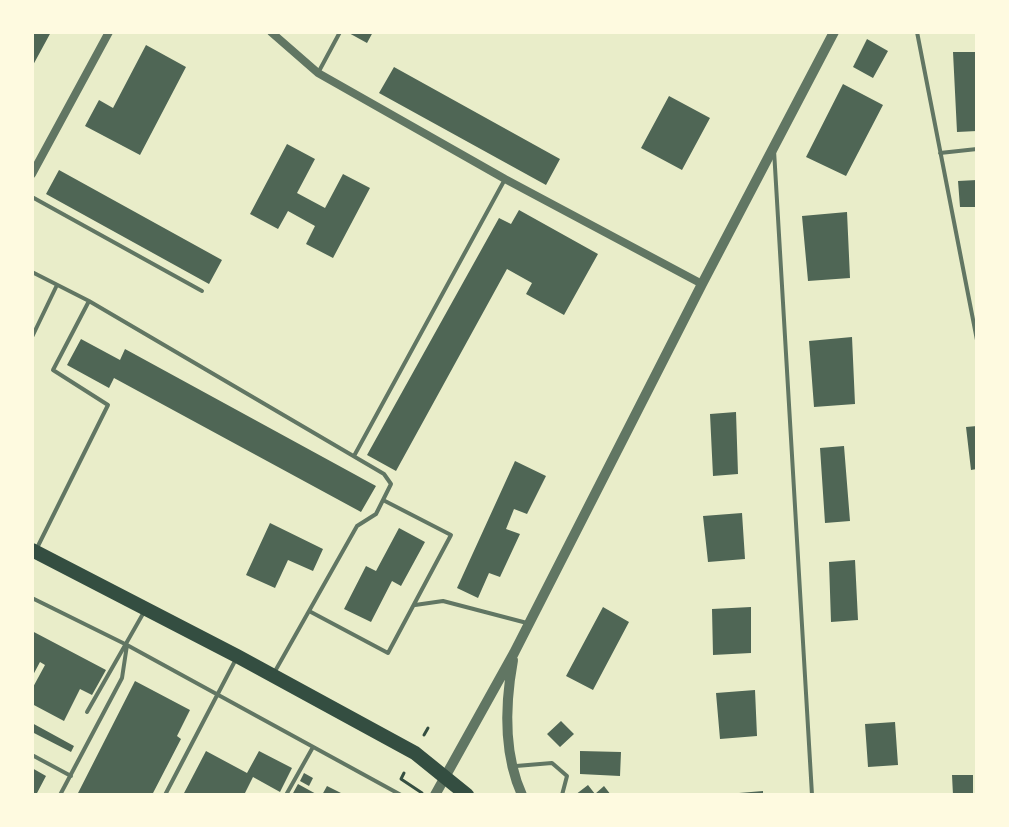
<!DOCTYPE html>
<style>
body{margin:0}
#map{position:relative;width:1009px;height:827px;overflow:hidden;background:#e9edc9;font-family:"Roboto Condensed",sans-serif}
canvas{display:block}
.frame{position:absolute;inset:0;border:34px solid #fefae0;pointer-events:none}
</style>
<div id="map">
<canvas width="1009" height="827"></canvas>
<div class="frame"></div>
</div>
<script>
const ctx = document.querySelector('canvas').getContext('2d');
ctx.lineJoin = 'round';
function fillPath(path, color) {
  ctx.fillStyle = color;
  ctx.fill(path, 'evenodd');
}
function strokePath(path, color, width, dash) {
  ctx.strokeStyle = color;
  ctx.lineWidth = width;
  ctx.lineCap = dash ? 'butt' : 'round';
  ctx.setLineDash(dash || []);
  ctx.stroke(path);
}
const building = new Path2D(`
 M32,32H51L32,67Z
 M347,32H373L367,43Z
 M867,39L888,51L873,78L853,67Z
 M146,45L186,67L140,155L85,126L99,100L113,108Z
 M953,52H977V131L957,132Z
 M394,67L560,159L546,185L379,93Z
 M843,84L883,105L846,176L806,157Z
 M669,96L710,118L682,170L641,148Z
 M287,144L315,159L297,193L325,208L343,174L370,188L333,258L306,244L315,226L288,211L278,229L250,214Z
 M59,170L222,260L209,284L46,194Z
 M977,180V207H960L958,181Z
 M519,210L598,254L564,315L526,294L532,283L507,269L396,471L367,455L499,218L511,224Z
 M847,212L850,278L808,281L802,216Z
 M852,337L855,404L814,407L809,341Z
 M81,339L120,360L125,349L376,486L361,512L114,378L109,388L67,365Z
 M736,412L738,474L713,476L710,414Z
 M977,426V469L971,470L966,427Z
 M844,446L850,521L825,523L820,448Z
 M515,461L546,476L527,514L514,509L506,529L520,534L500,577L489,573L478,598L457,588Z
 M742,513L745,559L708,562L703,516Z
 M270,523L323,549L313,571L288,560L275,588L246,575Z
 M399,528L425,542L401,586L392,581L371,622L344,609L366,566L376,571Z
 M855,560L858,620L831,622L829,562Z
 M603,607L629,622L593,690L566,676Z
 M751,607V653L713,655L712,609Z
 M32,631L106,670L92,695L80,689L64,721L32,704V689L45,665L40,662L32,677Z
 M135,681L190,710L177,736L181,739L152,795H77Z
 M755,690L757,736L720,739L716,693Z
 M561,721L574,734L560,747L547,734Z
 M895,722L898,765L868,767L865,724Z
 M32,723L74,746L71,752L32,732Z
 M206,751L247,773L259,751L292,768L280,792L253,777L244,795H183Z
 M580,751L621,752L620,776L580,774Z
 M32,768L46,776L36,795H32Z
 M304,773L313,778L309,786L300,781Z
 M952,775H973V795H953Z
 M298,784L318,795H292Z
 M588,785L595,794L604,786L611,795H575Z
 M327,786L345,795H322Z
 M763,791V795H740L739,793Z`);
const path = new Path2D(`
 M424,735L428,728
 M404,773L401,779L422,793`);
const service = new Path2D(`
 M917,32L977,340
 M318,73L340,32
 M774,150L812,795
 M940,153L977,149
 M32,197L202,291
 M32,272L89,301L53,370L108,405L36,550
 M89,301L384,474L391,484L376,514L357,526L274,673
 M32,337L57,285
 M354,456L504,181
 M32,598L127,645L401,795
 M415,605L443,601L527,623
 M309,611L388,653L451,535L383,500
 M87,712L144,612
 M32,755L71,776
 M516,766L552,763L567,776L562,795
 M60,795L122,678L127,645
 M165,795L236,659
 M286,795L313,747`);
const minor = new Path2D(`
 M271,32L318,73L505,179L702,284
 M32,174L109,32`);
const tertiary = new Path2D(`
 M513,660C505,704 503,753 522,795
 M435,795L514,653L702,284L834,32`);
const trunk = new Path2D(`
 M32,550L237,656L415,753L467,795`);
fillPath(building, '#4f6655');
strokePath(path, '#344e41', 3);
strokePath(service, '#617663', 4);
strokePath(minor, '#617663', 8);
strokePath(tertiary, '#617663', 10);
strokePath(trunk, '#344e41', 14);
</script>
